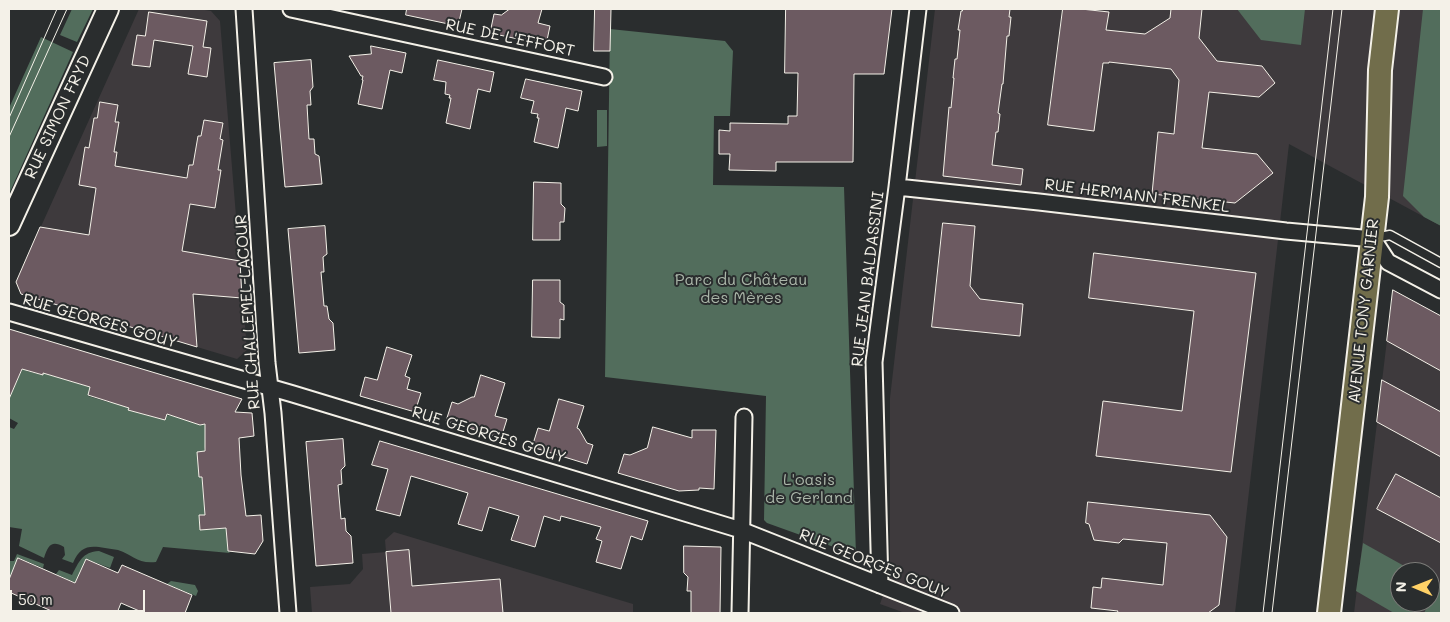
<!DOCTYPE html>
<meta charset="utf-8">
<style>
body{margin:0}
#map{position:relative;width:1450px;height:622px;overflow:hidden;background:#2a2d2e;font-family:Mali,sans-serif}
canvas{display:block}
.frame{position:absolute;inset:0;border:10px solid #f4f1e8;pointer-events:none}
.north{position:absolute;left:1390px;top:562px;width:50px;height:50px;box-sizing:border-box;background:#2a2d2e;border:1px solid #7b7b78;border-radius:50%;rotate:271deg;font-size:14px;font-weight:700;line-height:20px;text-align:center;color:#f4f1e8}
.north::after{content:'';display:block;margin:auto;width:18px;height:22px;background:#ffd166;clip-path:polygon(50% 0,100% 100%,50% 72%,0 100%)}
.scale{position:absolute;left:10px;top:590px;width:135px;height:22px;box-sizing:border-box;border:2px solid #f4f1e8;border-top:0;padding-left:6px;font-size:15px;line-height:18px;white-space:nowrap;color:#f4f1e8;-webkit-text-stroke:4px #2a2d2e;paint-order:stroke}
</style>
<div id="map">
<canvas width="1450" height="622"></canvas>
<div class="frame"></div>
<div class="north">N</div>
<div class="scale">50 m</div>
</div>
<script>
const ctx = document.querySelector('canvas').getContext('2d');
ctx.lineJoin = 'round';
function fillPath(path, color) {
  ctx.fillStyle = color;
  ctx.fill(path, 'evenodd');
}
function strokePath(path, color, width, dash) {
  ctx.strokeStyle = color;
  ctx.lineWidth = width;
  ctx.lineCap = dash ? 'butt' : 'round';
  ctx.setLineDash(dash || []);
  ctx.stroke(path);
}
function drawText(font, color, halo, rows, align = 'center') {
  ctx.font = font + ' Mali,sans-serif';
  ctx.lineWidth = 4;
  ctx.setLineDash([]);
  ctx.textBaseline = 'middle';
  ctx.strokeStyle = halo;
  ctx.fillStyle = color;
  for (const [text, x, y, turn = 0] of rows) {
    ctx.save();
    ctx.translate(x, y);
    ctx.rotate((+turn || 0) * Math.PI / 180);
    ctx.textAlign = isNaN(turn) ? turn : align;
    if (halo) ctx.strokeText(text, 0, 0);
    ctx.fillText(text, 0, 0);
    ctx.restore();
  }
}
const built = new Path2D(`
 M139,9H199L211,11L220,21L247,350L237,359L21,294L16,282Z
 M935,9H1441V226L1289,144L1235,613H905L880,604L890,575V398Z
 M1393,290L1441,316V613H1354ZM1400,572H1430V602H1400Z
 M394,532L633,604V613H312L310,587L350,584L363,569L362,554L386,552L385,540Z`);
const green = new Path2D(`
 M72,9H93L77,42L60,35Z
 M1237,9H1305L1301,45L1261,40Z
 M1423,9H1441V226L1424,217L1403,196Z
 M610,29L725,41L733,51L730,116H714L713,185L844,187L856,555L767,523L764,520L766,396L605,377Z
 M41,37L73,52L9,194V108Z
 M597,110H607V146L597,147Z
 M26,368L27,371L42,375L43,373L90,387L88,396L108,402L130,404L129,410L157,418C170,410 187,422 201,424C205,425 210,424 214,424L205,447L199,477H202L203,484H205L203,493L205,515L199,516L200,529L226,528L228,551L230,553L163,547L156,562C137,564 133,555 118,550C114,549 109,549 105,548C89,545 80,546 73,563L62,559L65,555L64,547C52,540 48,545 44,558L19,546L22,529L9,527V427L14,429L18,423L9,418V399L22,370Z
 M1363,543L1415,572H1400V602H1419L1412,613H1394L1356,591Z
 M99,551L114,557L110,568L86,559L76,583L56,574L59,570L72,575C79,562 82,552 99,551Z
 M17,554L44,564L43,568L19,558L9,580V561H14Z
 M171,581L195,585L198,591L196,596L167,584Z
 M1439,584L1441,585V613H1424Z`);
const building = new Path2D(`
 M407,9H462L458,26L406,15Z
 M510,9H542L538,23L550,26L546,45L490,33L494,14L501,15Z
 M595,9H611L610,51H594Z
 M786,9H892L884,74H854L853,162H776V171L729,170L730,154H719V130L730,131V123L788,124V116H797L798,73H785Z
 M963,9H1010L1009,17H1011L1009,36H1007L1003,84H1002L998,113L1000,114L998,132H996L992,165L1023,169L1021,185L943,176L949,107L951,108L954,78H953L955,59H957L960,30H958L961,11H962Z
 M1063,9H1081L1109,12L1106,30L1145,34L1170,18L1171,9H1202L1199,38L1217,61L1262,66L1275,83L1259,97L1209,92L1202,148L1257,154L1273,173L1235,203L1152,194L1158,132L1174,134L1179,80L1171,69L1109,62V63H1103L1094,131L1048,125Z
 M149,12L207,21L203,47L211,48L207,77L188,74L193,46L154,40L150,67L132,65L137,35L145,36Z
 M371,46L406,53L402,73L390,70L382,109L358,104L363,80H362L363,76H361L349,56L371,54Z
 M311,60L313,87L310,91L311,105H307L309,139H314L315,154L319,156L322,184L285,187L274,63Z
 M438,60L494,72L490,92L478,89L470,129L446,123L451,98H449L450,95L445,94L446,82L434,80Z
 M526,79L582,91L578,111L566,108L558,148L534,142L539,118H537L538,114L531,113L534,101L521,98Z
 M100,102L118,105L115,122H119L114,152H117L115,166L187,178L189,165H193L198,136H201L204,120L223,123L220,139L223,140L218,170H221L215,208L190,204L182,251L240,261L242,298L193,294L197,347L21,294L16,282L40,227L89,235L96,188L79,185L85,147L89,148L94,118H97Z
 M534,182L561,183V204L565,208L564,222H560V240H533Z
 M943,223L975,226L970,286L980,299L1023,304L1020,336L932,327Z
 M325,226L327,254L323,257L324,272H321L324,306H327L329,319L333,323L335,350L299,353L288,229Z
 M1094,253L1256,273L1231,472L1096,456L1103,401L1182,411L1194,311L1089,298Z
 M533,280H560V302L564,305V320L560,319V338L532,337Z
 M1393,290L1441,316V371L1387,341Z
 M9,329L242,399L235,412L252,413L254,436L239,438L241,475L246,516L261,515L263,541L255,554L228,551L226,528L200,530L199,515H205L202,477H199L197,452L205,451V424L200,425L167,414L165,420L128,410L129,408L88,395L90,387L43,373V375L22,369L9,399Z
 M387,347L412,355L405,376L410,378L407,389L421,393L415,412L360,396L365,377L377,380Z
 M481,375L505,383L495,416L507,419L501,438L446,421L452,402L458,404L472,397H474Z
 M1382,380L1441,412V457L1377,422Z
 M559,399L584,406L577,428L579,429L587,443L593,445L587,464L532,447L538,428L549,431Z
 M653,427L692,438V430H716L714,489L699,488V490L679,491L618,473L624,454L630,455L647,448Z
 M343,439L345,466L341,470L342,484L338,485L341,519L345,518L346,531L351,536L353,563L316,566L306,442Z
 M380,441L648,521L642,540L631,536L621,569L596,562L602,541L596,539L601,527L561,516L560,521L544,516L535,547L511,540L519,516L489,507L482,531L458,524L468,493L411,476L400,516L376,510L388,469L372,465Z
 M1396,474L1441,498V543L1377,509Z
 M1088,502L1210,515L1227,537L1219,605L1208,613H1117L1118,611L1091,608L1093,587L1101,588L1102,578L1163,585L1167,543L1123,539L1119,543L1094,540L1089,524L1086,523Z
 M684,546L721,547L720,613H691V591H687L688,577L684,573Z
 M409,550L412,586L500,579L503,613H391L386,552Z
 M18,558L75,583L86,559L118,573L122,565L192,595L185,613H144L121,603L117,613H56L9,592V580Z`);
const lane = new Path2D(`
 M1375,238L1390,235L1441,263`);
const street = new Path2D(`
 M244,9L267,363L273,413L288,613
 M291,9L604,77
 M897,187L1039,202L1286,231L1373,239L1388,262L1441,290
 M9,312L293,394L741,530L951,613
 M880,585L874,362L897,187L918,9
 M740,613L744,417`);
const secondary = new Path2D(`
 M9,225L108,9`);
const primary = new Path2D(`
 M1329,613L1377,197L1380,70L1387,9`);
const tram = new Path2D(`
 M9,118L57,9
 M9,137L67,9
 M1263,613L1333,9
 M1272,613L1342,9`);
const streetNames = [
 ["RUE DE L'EFFORT",510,38,12],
 ["RUE SIMON FRYD",58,117,-65],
 ["RUE HERMANN FRENKEL",1137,196,7],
 ["RUE JEAN BALDASSINI",868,279,-83],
 ["AVENUE TONY GARNIER",1364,311,-84],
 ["RUE CHALLEMEL-LACOUR",248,312,-94],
 ["RUE GEORGES GOUY",100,321,16],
 ["RUE GEORGES GOUY",489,435,17],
 ["RUE GEORGES GOUY",874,564,22]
];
const parkNames = [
 ["Parc du Château",741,280],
 ["des Mères",741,298],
 ["L'oasis",809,480],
 ["de Gerland",809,498]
];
fillPath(built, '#3e3a3d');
fillPath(green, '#526d5c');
fillPath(building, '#6c5a61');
strokePath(building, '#f4f1e8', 1);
strokePath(lane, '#f4f1e8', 11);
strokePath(street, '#f4f1e8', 19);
strokePath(secondary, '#f4f1e8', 24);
strokePath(primary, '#f4f1e8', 26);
strokePath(lane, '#2a2d2e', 8);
strokePath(street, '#2a2d2e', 15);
strokePath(secondary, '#2a2d2e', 20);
strokePath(primary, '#716d4b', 22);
strokePath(tram, '#f4f1e8', 1);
drawText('16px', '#f4f1e8', '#2a2d2e', streetNames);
drawText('16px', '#abb6a9', '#2a2d2e', parkNames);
</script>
